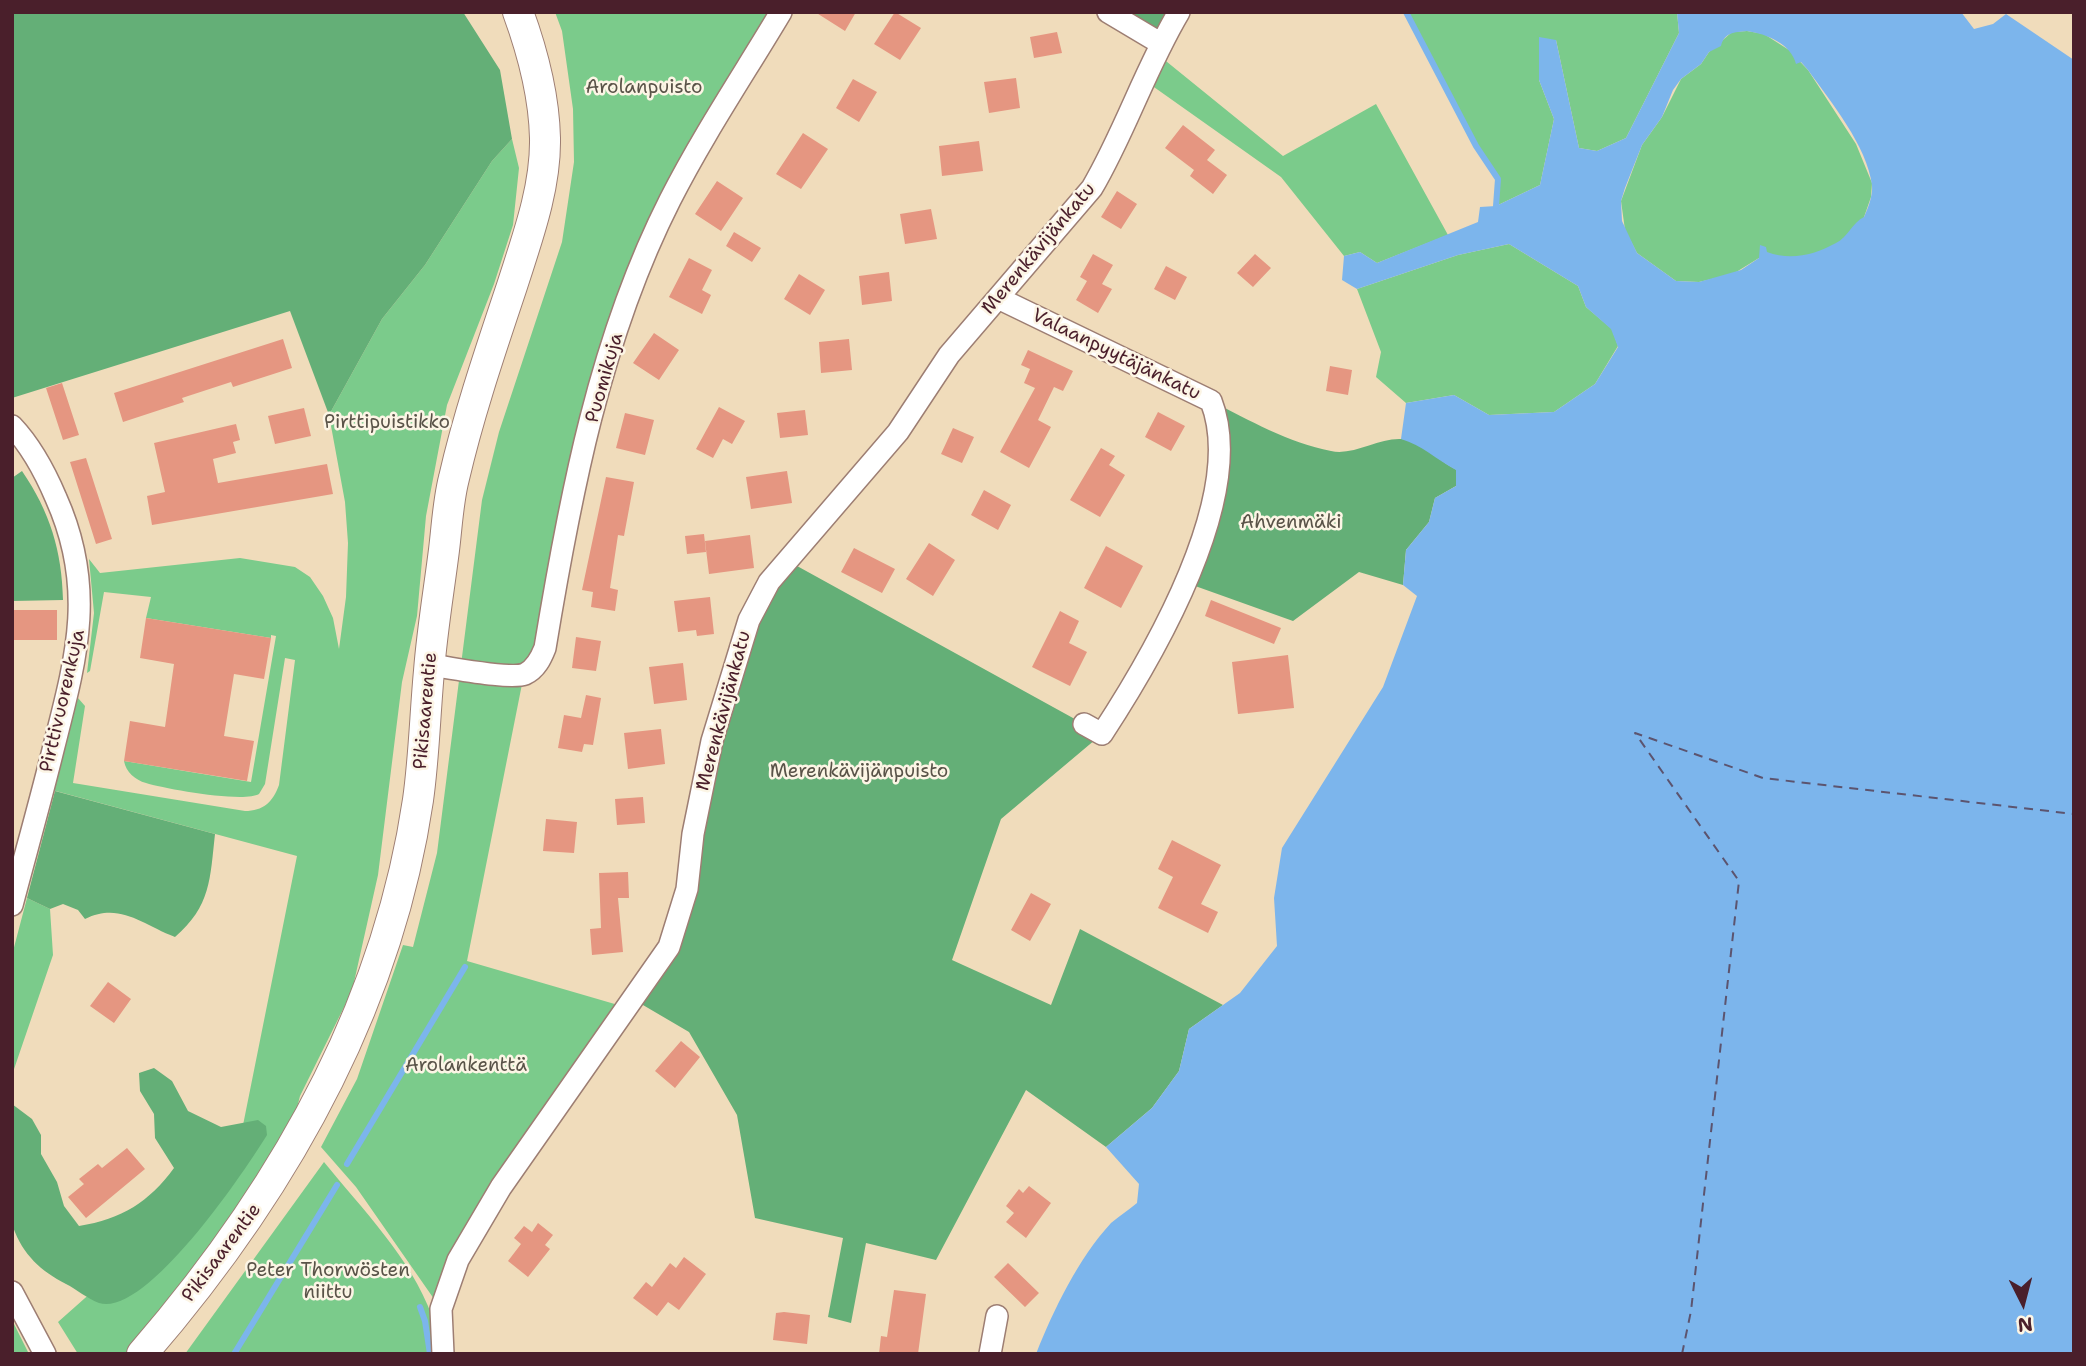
<!DOCTYPE html>
<meta charset="utf-8">
<style>
body{margin:0}
#map{position:relative;width:2086px;height:1366px;overflow:hidden;background:#f0dcbb;font-family:"Shantell Sans",sans-serif}
canvas{display:block}
.frame{position:absolute;inset:0;border:14px solid #4a1f2b;pointer-events:none}
.north{position:absolute;left:1988px;top:1268px;width:70px;height:70px;-webkit-text-stroke:5px #fcf5e5;paint-order:stroke;rotate:174deg;font-size:19px;font-weight:700;line-height:28px;text-align:center;color:#4a1f2b}
.north::after{content:'';display:block;margin:auto;width:24px;height:32px;background:#4a1f2b;clip-path:polygon(50% 0,100% 100%,50% 72%,0 100%)}
</style>
<div id="map">
<canvas width="2086" height="1366"></canvas>
<div class="frame"></div>
<div class="north">N</div>
</div>
<script>
const ctx = document.querySelector('canvas').getContext('2d');
ctx.lineJoin = 'round';
function fillPath(path, color) {
  ctx.fillStyle = color;
  ctx.fill(path, 'evenodd');
}
function strokePath(path, color, width, dash) {
  ctx.strokeStyle = color;
  ctx.lineWidth = width;
  ctx.lineCap = dash ? 'butt' : 'round';
  ctx.setLineDash(dash || []);
  ctx.stroke(path);
}
function drawText(font, color, halo, rows, align = 'center') {
  ctx.font = font + ' "Shantell Sans",sans-serif';
  ctx.lineWidth = 5;
  ctx.setLineDash([]);
  ctx.textBaseline = 'middle';
  ctx.strokeStyle = halo;
  ctx.fillStyle = color;
  for (const [text, x, y, turn = 0] of rows) {
    ctx.save();
    ctx.translate(x, y);
    ctx.rotate((+turn || 0) * Math.PI / 180);
    ctx.textAlign = isNaN(turn) ? turn : align;
    if (halo) ctx.strokeText(text, 0, 0);
    ctx.fillText(text, 0, 0);
    ctx.restore();
  }
}
const green = new Path2D(`
 M555,12H775L626,290L544,625L524,674L467,961L625,1007L501,1187L441,1309L356,1187L321,1147L357,1079L403,945L413,947L437,853L482,500L499,432L562,242L574,162L573,109L562,31Z
 M1406,12H1677L1679,33L1626,138L1597,151L1579,148L1556,40L1539,80L1554,119L1540,185L1496,206L1497,178L1476,146Z
 M1747,31L1764,34L1789,50L1808,70L1856,144L1872,183L1871,197L1863,220L1829,252L1798,259L1759,258L1733,274L1699,282L1676,281L1637,253L1625,230L1621,201L1642,145L1662,117L1681,79L1701,64L1709,52L1732,32Z
 M1156,53L1283,156L1376,104L1448,235L1377,263L1360,252L1344,256L1281,177L1144,80Z
 M512,139L519,168L513,225L494,284L447,405L426,516L417,616L402,682L378,875L352,991L300,1096L292,1128L270,1168L128,1354H78L58,1322L235,1165L297,856L52,790L78,698L85,706L73,783L245,811C263,811 273,802 279,785L295,660L285,658L265,784L259,794C244,803 165,789 146,783C135,780 126,772 124,761L251,782L276,636L271,635V638L146,618L151,597L104,592L90,671L87,673L94,613L89,559L100,573L240,558L295,567L310,577L323,596L333,618L339,649L346,597L348,543L345,502L329,415L382,319L425,265L492,161Z
 M1509,244L1578,286L1586,307L1612,329L1618,346L1595,384L1554,412L1489,415L1454,395L1406,403L1376,377L1381,352L1357,289L1458,255Z
 M27,898L50,909L53,955L12,1075V955Z
 M324,1162C362,1209 411,1258 432,1316C436,1328 436,1342 437,1354H185Z
 M12,1320L29,1354H12Z`);
const forest = new Path2D(`
 M12,12H463L500,70L512,139L492,161L425,265L382,319L329,415L290,311L12,398Z
 M1108,12H1166L1159,29Z
 M1211,401C1249,420 1289,443 1331,451C1353,456 1378,438 1401,439C1418,439 1440,462 1457,470L1456,486L1435,498L1429,522L1406,550L1403,585L1359,572L1293,621L1184,582L1212,507Z
 M22,471C50,512 62,551 63,600L12,601V478Z
 M788,561L1102,734L1001,819L952,960L1051,1005L1080,929L1223,1005L1189,1029L1179,1071L1152,1108L1106,1147L1026,1090L936,1260L866,1243L851,1323L828,1317L843,1238L755,1218L737,1115L689,1032L631,998L669,947L728,683Z
 M55,791L215,834C210,879 211,906 175,937C141,924 120,902 85,919L78,910L63,904L50,909L27,898Z
 M154,1068L172,1081L188,1111L221,1127L258,1120L266,1126L267,1135C245,1171 146,1318 99,1303C88,1299 76,1289 66,1284C41,1271 23,1255 13,1227C7,1207 12,1130 12,1104L32,1119L41,1135V1154L57,1182L64,1206L79,1226C122,1219 149,1202 174,1168L155,1138L154,1114L140,1091L139,1073Z`);
const water = new Path2D(`
 M1677,12H1961L1974,29L1993,24L2006,14L2074,60V1354H1036C1054,1309 1078,1259 1111,1223C1119,1216 1129,1210 1137,1203L1139,1184L1106,1147L1152,1108L1179,1071L1189,1029L1240,993L1277,946L1274,898L1282,848L1383,687L1417,596L1403,585L1406,550L1429,522L1435,498L1456,486V470C1437,460 1422,445 1401,439L1406,403L1454,395L1489,415L1554,412L1595,384L1618,347L1611,329L1586,307L1578,286L1509,244L1458,255L1357,289L1342,280L1344,256L1360,252L1377,263L1478,222L1480,207L1496,206L1540,185L1554,119L1539,80V37L1556,40L1579,148L1597,151L1626,138L1679,33ZM1747,31C1767,34 1791,44 1796,64L1801,62L1808,70C1831,102 1867,146 1872,185C1873,196 1868,208 1864,217C1852,223 1848,237 1836,243C1814,255 1791,261 1767,252L1766,247L1760,245L1759,258L1741,270L1699,282L1676,281L1637,253L1622,221L1621,201L1625,188L1642,145L1662,117L1673,90L1681,79L1701,64L1709,52L1721,46C1724,33 1734,32 1747,31Z`);
const stream = new Path2D(`
 M1406,12L1476,146L1498,179L1496,206
 M347,1164L465,967
 M420,1307L425,1321L430,1354
 M234,1354L337,1185`);
const ferry = new Path2D(`
 M1682,1354L1691,1311L1739,881L1635,733L1763,778L2074,814`);
const building = new Path2D(`
 M815,12H856L845,31Z
 M895,12L921,28L900,60L874,44Z
 M1057,32L1062,53L1034,58L1030,37Z
 M1016,78L1020,108L989,113L984,82Z
 M853,79L877,92L859,122L836,108Z
 M1183,125L1215,150L1207,160L1227,175L1213,194L1190,176L1194,170L1165,148Z
 M803,133L828,149L801,189L776,174Z
 M979,141L983,171L942,176L939,146Z
 M717,181L743,198L721,231L695,214Z
 M1117,191L1137,204L1121,229L1101,217Z
 M931,209L937,239L905,244L900,214Z
 M734,232L761,248L752,262L726,246Z
 M1093,254L1113,265L1102,284L1112,289L1098,313L1076,300L1087,281L1080,277Z
 M1255,254L1271,268L1253,287L1237,273Z
 M689,258L712,270L702,290L711,295L702,314L669,297Z
 M1166,266L1187,277L1175,300L1154,289Z
 M889,272L892,301L862,305L859,276Z
 M799,274L825,290L810,315L784,299Z
 M654,333L679,350L659,380L633,363Z
 M283,339L292,368L233,387L231,382L182,398L184,402L123,422L114,393Z
 M849,339L852,370L821,373L819,342Z
 M1028,350L1073,371L1063,391L1054,387L1038,420L1051,427L1029,468L1000,452L1035,388L1024,383L1030,369L1021,365Z
 M1330,366L1352,370L1348,395L1326,391Z
 M62,383L79,435L63,440L46,388Z
 M719,407L745,421L732,444L723,439L713,458L696,449Z
 M304,408L311,436L275,444L268,416Z
 M805,410L808,435L780,438L777,413Z
 M1158,412L1185,426L1171,451L1145,437Z
 M625,413L654,420L645,455L616,448Z
 M236,424L240,440L233,442L236,453L213,459L218,483L327,464L333,494L152,525L147,496L165,492L154,443Z
 M953,428L974,437L962,463L941,454Z
 M1101,448L1115,456L1109,465L1125,475L1100,517L1070,500Z
 M86,458L112,539L96,544L70,462Z
 M787,471L792,503L751,509L746,477Z
 M606,477L634,482L624,536L618,535L610,588L618,590L615,611L591,607L593,592L582,590Z
 M984,490L1011,505L998,530L971,515Z
 M704,534L706,552L687,554L685,536Z
 M750,535L754,568L709,574L705,541Z
 M929,543L955,560L933,596L906,579Z
 M1106,546L1143,566L1121,608L1084,588Z
 M854,548L895,569L882,593L841,572Z
 M710,597L714,634L697,636L696,630L678,632L674,601Z
 M1211,600L1281,628L1274,644L1205,616Z
 M12,610H57V640H12Z
 M1060,611L1079,621L1069,643L1087,652L1070,686L1032,667Z
 M146,618L271,638L264,679L234,674L224,736L254,741L247,781L124,761L130,721L165,727L174,664L140,658Z
 M576,637L601,641L596,671L572,668Z
 M1288,655L1294,708L1238,714L1232,662Z
 M683,663L687,700L654,704L649,667Z
 M586,695L601,698L593,745L584,744L582,752L558,748L564,715L581,718Z
 M661,729L665,764L628,769L624,733Z
 M643,797L645,823L617,825L615,799Z
 M546,819L577,822L574,853L543,851Z
 M1172,840L1221,865L1201,904L1218,912L1208,933L1158,908L1173,877L1158,869Z
 M628,872L629,898H618L623,952L592,955L590,929L601,928L599,873Z
 M1031,893L1051,904L1030,941L1011,930Z
 M108,982L131,999L114,1023L90,1006Z
 M681,1041L700,1057L675,1088L655,1071Z
 M127,1148L145,1169L86,1218L68,1197L84,1184L79,1179L98,1164L102,1168Z
 M1029,1186L1051,1203L1026,1238L1006,1222L1014,1213L1006,1206L1019,1189L1023,1193Z
 M538,1223L553,1235L545,1245L550,1249L528,1277L508,1261L521,1244L514,1238L524,1226L532,1232Z
 M684,1257L706,1274L679,1310L668,1302L657,1316L633,1298L646,1282L652,1287L670,1263L676,1268Z
 M1008,1263L1039,1293L1025,1307L994,1277Z
 M894,1290L926,1294L918,1354H879L881,1336L887,1337Z
 M784,1312L810,1315L807,1344L773,1340L776,1313Z`);
const street = new Path2D(`
 M1108,12L1160,43
 M998,298L1211,401C1248,495 1153,656 1102,734L1084,724
 M12,426C32,447 45,472 56,498C96,587 77,656 54,746C41,799 26,852 12,905
 M429,665C448,667 510,680 525,674C536,669 541,658 545,648C570,496 600,338 670,200C703,135 744,74 781,12
 M12,1292L45,1354
 M443,1354L441,1309L458,1260L501,1187L669,947L687,889L693,834L712,741L749,620L769,582L898,432L949,355L1092,188C1125,132 1145,69 1179,12
 M990,1354L997,1316`);
const secondary = new Path2D(`
 M142,1354C279,1196 387,1010 418,800C424,758 425,714 429,671C432,631 439,590 444,550C447,526 448,501 454,478C469,413 491,349 512,286C527,239 546,188 545,138C544,95 533,53 518,12`);
const parkNames = [
 ["Arolanpuisto",644,88],
 ["Pirttipuistikko",387,423],
 ["Ahvenmäki",1291,523],
 ["Merenkävijänpuisto",859,772],
 ["Arolankenttä",466,1066],
 ["Peter Thorwösten",328,1271],
 ["niittu",328,1293]
];
const streetNames = [
 ["Merenkävijänkatu",1039,249,-50],
 ["Valaanpyytäjänkatu",1116,355,26],
 ["Puomikuja",605,378,-74],
 ["Pirttivuorenkuja",63,701,-77],
 ["Pikisaarentie",426,711,-85],
 ["Merenkävijänkatu",724,711,-75],
 ["Pikisaarentie",222,1253,-53]
];
fillPath(green, '#7bcb8b');
fillPath(forest, '#64af77');
fillPath(water, '#7cb5ec');
strokePath(stream, '#7cb5ec', 6);
strokePath(ferry, '#5c546f', 2, [9, 7]);
fillPath(building, '#e59681');
strokePath(street, '#9d7e73', 24);
strokePath(secondary, '#9d7e73', 32);
strokePath(street, '#fff', 21);
strokePath(secondary, '#fff', 30);
drawText('19px', '#595348', '#fcf5e5', parkNames);
drawText('19px', '#4a1f2b', '#fcf5e5', streetNames);
</script>
